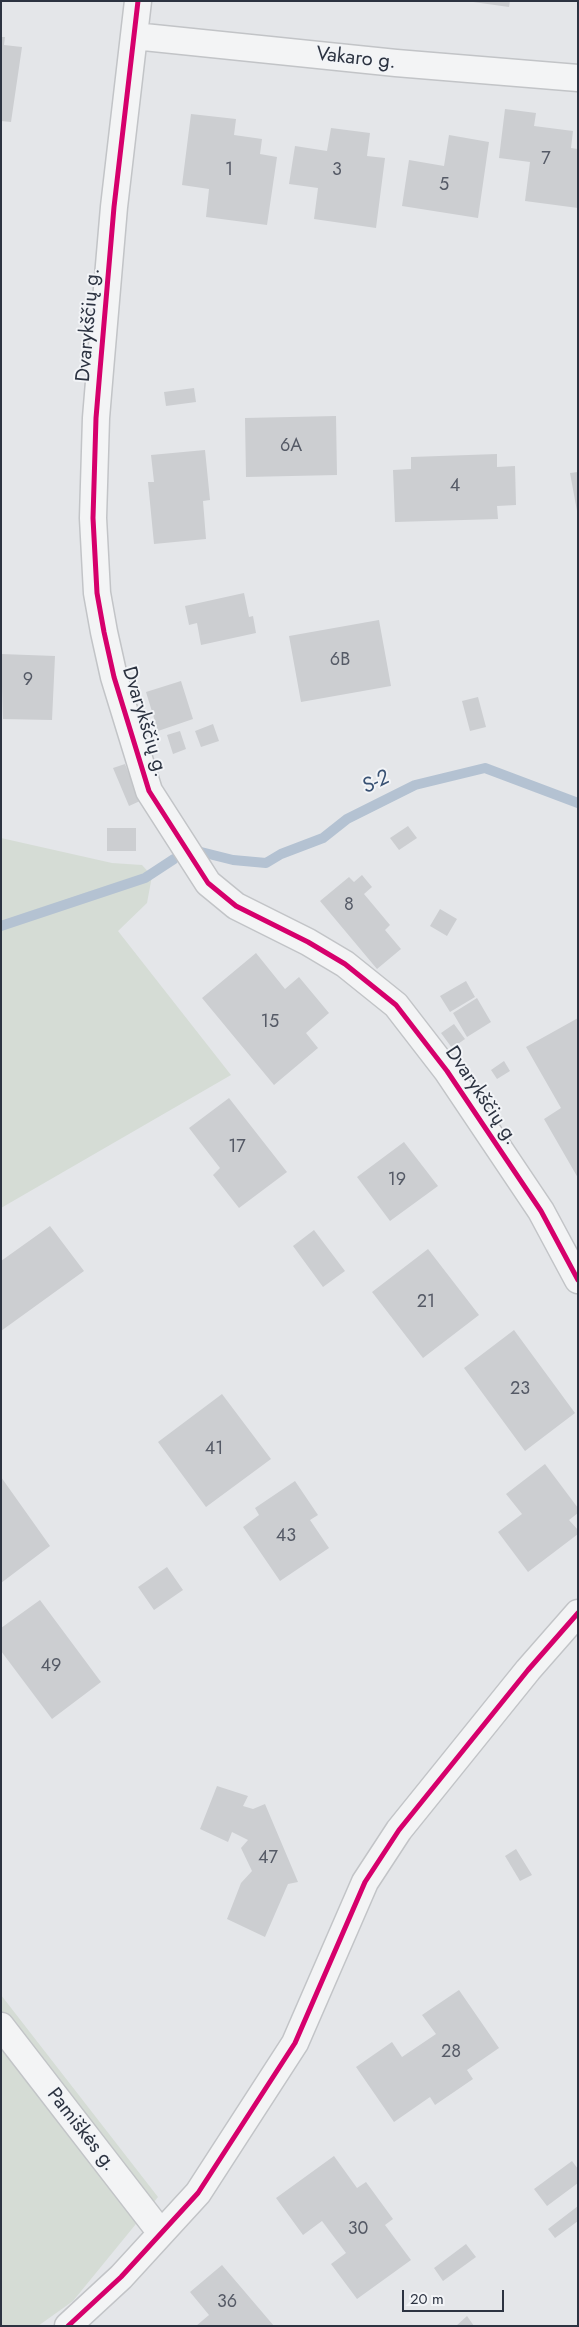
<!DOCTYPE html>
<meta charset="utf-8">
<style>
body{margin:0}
#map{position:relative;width:579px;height:2327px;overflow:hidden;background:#e4e6e9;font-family:Jost,sans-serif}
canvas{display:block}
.frame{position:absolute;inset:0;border:2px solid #2c3341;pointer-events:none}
.scale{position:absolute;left:402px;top:2290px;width:102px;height:22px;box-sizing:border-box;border:2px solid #2c3341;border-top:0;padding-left:6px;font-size:15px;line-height:18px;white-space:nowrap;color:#2c3341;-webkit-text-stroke:4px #f2f4f7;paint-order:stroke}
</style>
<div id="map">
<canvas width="579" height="2327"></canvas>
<div class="frame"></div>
<div class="scale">20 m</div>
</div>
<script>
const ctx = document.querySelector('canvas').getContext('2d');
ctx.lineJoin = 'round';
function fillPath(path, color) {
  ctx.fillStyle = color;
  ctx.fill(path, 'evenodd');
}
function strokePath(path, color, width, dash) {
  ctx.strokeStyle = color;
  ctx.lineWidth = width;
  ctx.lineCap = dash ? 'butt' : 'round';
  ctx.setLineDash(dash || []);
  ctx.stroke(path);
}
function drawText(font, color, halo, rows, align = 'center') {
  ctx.font = font + ' Jost,sans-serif';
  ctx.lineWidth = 4;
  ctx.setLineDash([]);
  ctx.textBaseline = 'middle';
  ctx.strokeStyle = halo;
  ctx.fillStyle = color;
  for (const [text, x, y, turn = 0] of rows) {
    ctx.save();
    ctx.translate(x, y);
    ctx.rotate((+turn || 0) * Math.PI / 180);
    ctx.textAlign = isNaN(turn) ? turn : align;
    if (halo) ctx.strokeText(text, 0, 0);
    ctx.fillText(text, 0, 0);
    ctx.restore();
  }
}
const green = new Path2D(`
 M1,838L112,863L142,865L152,876L147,903L118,931L231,1075L1,1208Z
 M1,1995L158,2197L73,2301L38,2326H1Z`);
const stream = new Path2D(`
 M197,851L233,860L266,863L281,854L323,838L347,819L415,785L485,768L578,803
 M1,926L145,878L174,859`);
const building = new Path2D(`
 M466,1H510L509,7Z
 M1,37H5L4,45L22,47L11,122L1,121Z
 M505,109L536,113L534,126L573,131L571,148L578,149V208L525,201L530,162L499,158Z
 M191,114L236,119L234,135L262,139L260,154L277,157L267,225L206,217L209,189L182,185Z
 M331,128L370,133L367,156L385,158L376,228L314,219L318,188L289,184L295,146L327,151Z
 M449,135L489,142L478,218L402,206L409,160L444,166Z
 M194,388L196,402L166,406L164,392Z
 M336,416L337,475L246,477L245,418Z
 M205,450L210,500L203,501L206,539L154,544L148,482H154L151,455Z
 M497,454V467L515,466L516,505L497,506L498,519L395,522L393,470L411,469V457Z
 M578,472V511H577L570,473Z
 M244,593L249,617L253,616L256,633L201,645L197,623L189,625L185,606Z
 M379,620L391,686L301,702L289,636Z
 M1,654L55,656L52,720L3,719Z
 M181,681L193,719L158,731L146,692Z
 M478,697L486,727L470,731L462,701Z
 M213,724L219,741L201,747L195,731Z
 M180,731L186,749L173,754L167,735Z
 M125,764L140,801L129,806L113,768Z
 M408,826L417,838L399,850L390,838Z
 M107,828H136V851H107Z
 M362,875L372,887L364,894L390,925L385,930L401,949L377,969L320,901L349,877L354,882Z
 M440,909L457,919L447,936L430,926Z
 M256,953L285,989L299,977L329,1013L306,1033L318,1048L274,1085L202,998Z
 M466,981L475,997L450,1012L440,996Z
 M477,998L491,1022L467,1037L453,1013Z
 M578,1018V1178L544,1119L561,1108L526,1047Z
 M454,1024L465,1039L452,1048L441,1033Z
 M504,1061L510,1071L497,1079L491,1070Z
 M229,1098L287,1172L239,1208L213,1175L220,1168L189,1128Z
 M404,1142L438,1186L390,1221L357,1177Z
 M50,1226L84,1271L1,1331V1261Z
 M314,1230L345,1271L323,1287L293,1246Z
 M428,1249L479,1315L423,1358L372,1292Z
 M514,1330L575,1413L525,1451L464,1368Z
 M222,1394L271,1459L206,1507L158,1442Z
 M545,1464L578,1508V1513L569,1520L578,1530V1534L528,1572L498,1532L522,1514L506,1494Z
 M1,1477L50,1546L1,1583Z
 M295,1481L318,1515L310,1520L329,1548L280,1581L243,1527L259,1515L255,1508Z
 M167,1567L183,1590L154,1610L138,1587Z
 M40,1600L101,1682L52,1719L1,1651V1628Z
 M217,1786L248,1796L243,1806L253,1809L265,1804L298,1882L288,1884L265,1937L227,1919L241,1883L252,1871L241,1848L248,1840L232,1832L228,1842L200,1829Z
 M516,1849L532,1875L520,1881L505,1856Z
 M459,1990L499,2048L467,2070L473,2079L435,2105L430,2097L394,2122L356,2067L392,2042L402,2057L436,2034L422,2015Z
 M334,2156L357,2188L366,2182L393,2219L385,2225L411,2260L357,2299L331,2264L346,2253L322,2221L303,2235L276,2198Z
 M572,2161L578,2169V2183L547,2206L534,2189Z
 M578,2206V2221L555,2238L548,2229Z
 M466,2244L476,2257L443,2281L434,2268Z
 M222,2265L274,2326H196L209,2315L190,2292Z
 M467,2316L474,2326H456Z`);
const minor = new Path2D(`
 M138,1L114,207L100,370L96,418L93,518L97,593L104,632L114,677L149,791L208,883L236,906L308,942L345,964L396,1005L447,1071L541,1211L578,1280
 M134,36L396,63L578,78
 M1,2026L161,2233
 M68,2326L121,2277L198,2193L295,2043L365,1882L399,1830L528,1670L578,1613`);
const cycleway = new Path2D(`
 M138,1L114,207L100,370L96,418L93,518L97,593L104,632L114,677L149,791L208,883L236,906L308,942L345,964L396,1005L447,1071L541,1211L578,1280
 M68,2326L121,2277L198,2193L295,2043L365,1882L399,1830L528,1670L578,1613`);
const numberNames = [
 ["7",546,160],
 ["1",229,171],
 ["3",337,171],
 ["5",444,186],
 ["6A",291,447],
 ["4",455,487],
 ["6B",340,661],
 ["9",28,681],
 ["8",349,906],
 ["15",270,1023],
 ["17",237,1148],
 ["19",397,1181],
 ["21",426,1303],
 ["23",520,1390],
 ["41",214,1450],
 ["43",286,1537],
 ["49",51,1667],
 ["47",268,1859],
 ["28",451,2053],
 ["30",358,2230],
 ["36",227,2303]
];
const streetNames = [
 ["Vakaro g.",356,59,6],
 ["Dvarykščių g.",89,325,-85],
 ["Dvarykščių g.",144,722,73],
 ["Dvarykščių g.",481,1096,56],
 ["Pamiškės g.",81,2130,52]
];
const waterNames = [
 ["S-2",376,783,-26]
];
fillPath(green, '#d5dcd5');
strokePath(stream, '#b4c2d2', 10);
fillPath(building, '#ccced1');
strokePath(minor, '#c2c4c7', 29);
strokePath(minor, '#f3f4f5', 26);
strokePath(cycleway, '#d6006c', 5);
drawText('18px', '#555a66', null, numberNames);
drawText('20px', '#2c3341', '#f2f4f7', streetNames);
drawText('italic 21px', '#385173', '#f2f4f7', waterNames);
</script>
